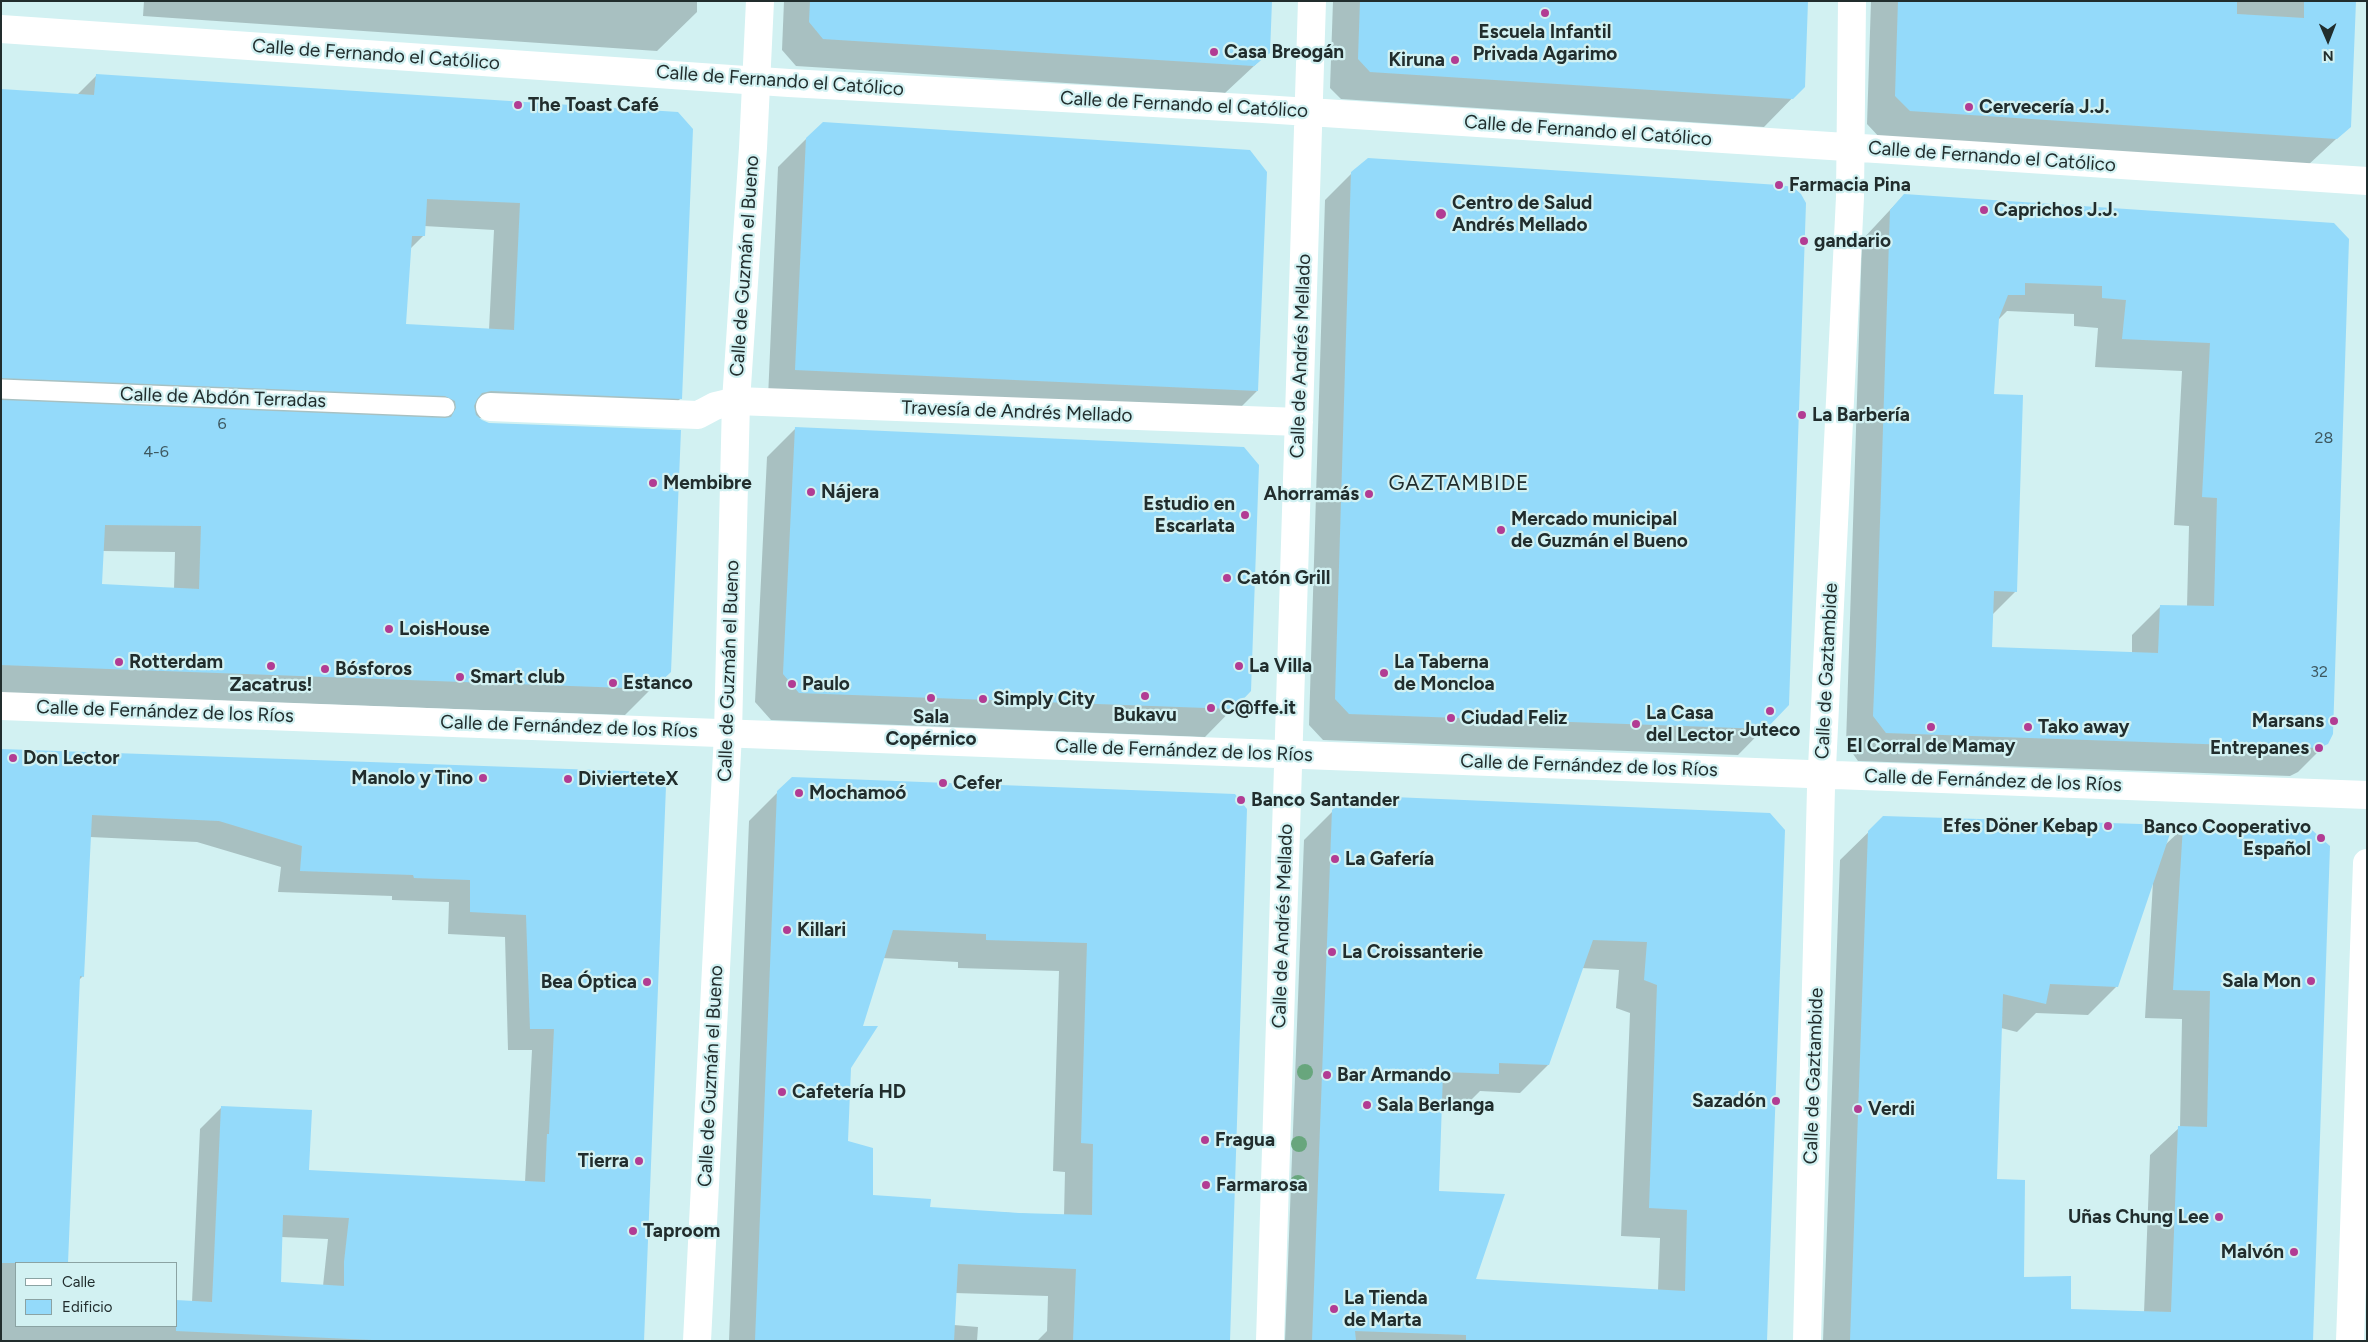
<!DOCTYPE html>
<meta charset="utf-8">
<style>
body{margin:0}
#map{position:relative;width:2368px;height:1342px;overflow:hidden;background:#d2f1f2;font-family:Figtree,sans-serif}
canvas{display:block}
.frame{position:absolute;inset:0;border:2px solid #212d2d;pointer-events:none}
.legend{position:absolute;left:15px;top:1262px;width:162px;height:65px;box-sizing:border-box;background:#d2f1f2;border:1px solid #8ba3a3;margin:0;padding:6px 9px;list-style:none;font-size:15px;color:#212d2d}
.legend li{display:flex;align-items:center;gap:10px;height:25px}
.legend b{width:25px;border:1px solid #8ba3a3}
.north{position:absolute;left:2303px;top:15px;width:50px;height:50px;-webkit-text-stroke:4px #d2f1f2;paint-order:stroke;rotate:179deg;font-size:14px;font-weight:700;line-height:20px;text-align:center;color:#212d2d}
.north::after{content:'';display:block;margin:auto;width:18px;height:22px;background:#212d2d;clip-path:polygon(50% 0,100% 100%,50% 72%,0 100%)}
</style>
<div id="map">
<canvas width="2368" height="1342"></canvas>
<div class="frame"></div>
<ul class="legend">
<li><b style="height:6px;background:#fff"></b>Calle</li>
<li><b style="height:14px;background:#94dafa"></b>Edificio</li>
</ul>
<div class="north">N</div>
</div>
<script>
const ctx = document.querySelector('canvas').getContext('2d');
ctx.lineJoin = 'round';
function fillPath(path, color) {
  ctx.fillStyle = color;
  ctx.fill(path, 'evenodd');
}
function strokePath(path, color, width, dash) {
  ctx.strokeStyle = color;
  ctx.lineWidth = width;
  ctx.lineCap = dash ? 'butt' : 'round';
  ctx.setLineDash(dash || []);
  ctx.stroke(path);
}
function drawText(font, color, halo, rows, align = 'center') {
  ctx.font = font + ' Figtree,sans-serif';
  ctx.lineWidth = 4.5;
  ctx.setLineDash([]);
  ctx.textBaseline = 'middle';
  ctx.strokeStyle = halo;
  ctx.fillStyle = color;
  for (const [text, x, y, turn = 0] of rows) {
    ctx.save();
    ctx.translate(x, y);
    ctx.rotate((+turn || 0) * Math.PI / 180);
    ctx.textAlign = isNaN(turn) ? turn : align;
    if (halo) ctx.strokeText(text, 0, 0);
    ctx.fillText(text, 0, 0);
    ctx.restore();
  }
}
const shadow = new Path2D(`
 M144,1H697V12L657,51L143,16Z
 M784,1H1271L1269,52L1225,93L796,66L782,50Z
 M1333,1H1807L1804,86L1764,127L1341,99L1330,88Z
 M1871,1H2355L2350,126L2307,166L1881,139L1867,124Z
 M97,75L691,130L681,398L654,425L478,418L669,671L625,715L1,693V90L77,95ZM424,226L494,230L489,330L405,325L410,249L424,235ZM102,551L175,552L174,589L100,586Z
 M807,138L1257,391L1229,419L768,398L778,167Z
 M1352,173L1788,704L1738,755L1323,740L1309,725L1325,200Z
 M1904,195L2333,224L2327,743L2298,772L2290,776L1858,761L1846,744L1862,240ZM2007,311L2074,314V326L2098,328L2095,367L2182,371L2174,525L2189,526L2187,607L2161,606L2132,635V654L1991,648L1992,615L2016,591L1992,395L1997,321Z
 M795,429L1250,691L1205,737L771,720L755,702L767,457Z
 M1,751L653,773L639,1341H1ZM90,837L197,842L281,867L278,892L392,896V900L449,902L448,934L505,937L508,1050H532L525,1182L308,1172L222,1107L200,1129L192,1302L176,1326H16V1263H67L79,980L83,976ZM281,1237L328,1239L323,1286L279,1283Z
 M778,792L1234,795L1228,1341H1037L1047,1331L1048,1296L955,1293L954,1325L978,1327L977,1341H729L749,821ZM882,958L958,962V968L1059,971L1053,1171L1065,1172L1064,1216L929,1208L872,1196L847,1142L849,1067Z
 M1347,797L1769,814L1766,1341H1285L1304,840ZM1581,968L1619,970L1616,1008L1630,1013L1621,1236L1660,1238L1658,1290L1475,1280L1438,1192L1441,1101L1469,1102L1480,1091L1520,1093L1548,1065Z
 M1884,817L2165,845L2184,827L2312,1341H1823L1840,860ZM2153,882L2145,1018L2182,1019L2180,1127L2150,1155L2144,1313L2069,1310L2022,1279L1996,1180L2001,1028L2017,1032L2036,1013L2088,1015L2117,986Z`);
const building = new Path2D(`
 M810,1H1272L1270,53L1254,66L823,39L809,22Z
 M1360,1H1808L1805,87L1793,99L1370,72L1358,59Z
 M1898,1H2237V14L2304,18V1H2356L2351,127L2337,139L1910,111L1895,96Z
 M96,74L678,112L693,129L682,399L491,391L482,393L477,399L474,406L476,415L482,420L489,423L681,430L671,672L653,689L1,665V400L445,418L451,417L456,408L455,401L445,396L1,378V89L94,95ZM427,199L520,203L514,330L406,324L412,236H425ZM105,525L201,526L199,589L102,584Z
 M823,122L1250,150L1267,172L1258,391L795,370L806,138Z
 M1368,158L1779,185L1793,187L1801,194L1806,203L1789,705L1766,729L1349,714L1335,699L1351,172Z
 M1904,194L2334,223L2349,239L2333,734L2328,744L2319,748L1886,733L1873,716L1876,647L1890,210ZM2025,283L2102,286V298L2126,300L2122,339L2210,343L2202,497L2217,498L2214,606L2160,605L2158,653L1992,647L1994,591L2017,592L2023,395L1994,394L1999,318L2008,295H2025Z
 M795,427L1244,447L1259,465L1251,691L1234,709L799,693L783,674Z
 M1,749L654,772L666,786L644,1341H395L176,1331V1300L212,1302L221,1106L312,1110L309,1170L545,1182L547,1134H549L554,1029H530L526,915L470,912V880L414,878L413,875L300,871L302,846L219,821L92,815L84,977L80,976L68,1263H1ZM283,1215L349,1218L344,1262V1286L281,1282Z
 M792,777L1235,794L1247,809L1230,1341H1073L1076,1269L958,1264L954,1341H755L777,791ZM893,930L986,934V940L1087,943L1081,1143L1093,1144L1092,1215L1019,1213L930,1207L931,1199L873,1195V1148L848,1141L851,1068L878,1026H863Z
 M1346,795L1770,813L1785,830L1767,1341H1466V1335L1355,1331L1356,1341H1312L1332,810ZM1593,940L1647,942L1644,980L1657,985L1649,1208L1687,1210L1685,1291L1476,1279L1505,1194L1439,1191L1443,1072L1499,1074V1063L1549,1065Z
 M1883,816L2173,825L2118,987L2050,984L2046,1004L2003,994L1997,1179L2025,1180L2024,1277L2071,1276V1309L2171,1312L2178,1126L2207,1127L2210,991L2173,990L2183,826L2312,830L2330,846L2313,1341H1850L1868,831Z`);
const lane = new Path2D(`
 M1,389L445,407`);
const street = new Path2D(`
 M1,29L789,83L1263,109L2367,181
 M490,407L698,415L715,406L736,401L1299,422
 M1,706L2367,795
 M1270,1341L1312,1
 M1807,1341L1821,788L1850,197L1852,1
 M2350,1341L2367,863`);
const secondary = new Path2D(`
 M697,1341L728,733L736,401L753,148L760,1`);
const trees = [
 [1305,1072],
 [1299,1144],
 [1298,1183]
];
const markers = [
 [1545,13,5,"#b23c93"],
 [1214,52,5,"#b23c93"],
 [1455,60,5,"#b23c93"],
 [518,105,5,"#b23c93"],
 [1969,107,5,"#b23c93"],
 [1779,185,5,"#b23c93"],
 [1984,210,5,"#b23c93"],
 [1441,214,6,"#b23c93"],
 [1804,241,5,"#b23c93"],
 [1802,415,5,"#b23c93"],
 [653,483,5,"#b23c93"],
 [811,492,5,"#b23c93"],
 [1369,494,5,"#b23c93"],
 [1245,515,5,"#b23c93"],
 [1501,530,5,"#b23c93"],
 [1227,578,5,"#b23c93"],
 [389,629,5,"#b23c93"],
 [119,662,5,"#b23c93"],
 [271,666,5,"#b23c93"],
 [1239,666,5,"#b23c93"],
 [325,669,5,"#b23c93"],
 [1384,673,5,"#b23c93"],
 [460,677,5,"#b23c93"],
 [613,683,5,"#b23c93"],
 [792,684,5,"#b23c93"],
 [1145,696,5,"#b23c93"],
 [931,698,5,"#b23c93"],
 [983,699,5,"#b23c93"],
 [1211,708,5,"#b23c93"],
 [1770,711,5,"#b23c93"],
 [1451,718,5,"#b23c93"],
 [2334,721,5,"#b23c93"],
 [1636,724,5,"#b23c93"],
 [1931,727,5,"#b23c93"],
 [2028,727,5,"#b23c93"],
 [2319,748,5,"#b23c93"],
 [13,758,5,"#b23c93"],
 [483,778,5,"#b23c93"],
 [568,779,5,"#b23c93"],
 [943,783,5,"#b23c93"],
 [799,793,5,"#b23c93"],
 [1241,800,5,"#b23c93"],
 [2108,826,5,"#b23c93"],
 [2321,838,5,"#b23c93"],
 [1335,859,5,"#b23c93"],
 [787,930,5,"#b23c93"],
 [1332,952,5,"#b23c93"],
 [2311,981,5,"#b23c93"],
 [647,982,5,"#b23c93"],
 [1327,1075,5,"#b23c93"],
 [782,1092,5,"#b23c93"],
 [1776,1101,5,"#b23c93"],
 [1367,1105,5,"#b23c93"],
 [1858,1109,5,"#b23c93"],
 [1205,1140,5,"#b23c93"],
 [639,1161,5,"#b23c93"],
 [1206,1185,5,"#b23c93"],
 [2219,1217,5,"#b23c93"],
 [633,1231,5,"#b23c93"],
 [2294,1252,5,"#b23c93"],
 [1334,1309,5,"#b23c93"]
];
const numberNames = [
 ["6",222,424],
 ["28",2324,438],
 ["4-6",156,452],
 ["32",2319,672]
];
const poiNames = [
 ["Escuela Infantil",1545,32,"center"],
 ["Privada Agarimo",1545,54,"center"],
 ["Casa Breogán",1224,52],
 ["Kiruna",1445,60,"right"],
 ["The Toast Café",528,105],
 ["Cervecería J.J.",1979,107],
 ["Farmacia Pina",1789,185],
 ["Centro de Salud",1452,203],
 ["Andrés Mellado",1452,225],
 ["Caprichos J.J.",1994,210],
 ["gandario",1814,241],
 ["La Barbería",1812,415],
 ["Membibre",663,483],
 ["Nájera",821,492],
 ["Ahorramás",1359,494,"right"],
 ["Estudio en",1235,504,"right"],
 ["Escarlata",1235,526,"right"],
 ["Mercado municipal",1511,519],
 ["de Guzmán el Bueno",1511,541],
 ["Catón Grill",1237,578],
 ["LoisHouse",399,629],
 ["Rotterdam",129,662],
 ["La Taberna",1394,662],
 ["de Moncloa",1394,684],
 ["La Villa",1249,666],
 ["Bósforos",335,669],
 ["Smart club",470,677],
 ["Estanco",623,683],
 ["Paulo",802,684],
 ["Zacatrus!",271,685,"center"],
 ["Simply City",993,699],
 ["C@ffe.it",1221,708],
 ["La Casa",1646,713],
 ["del Lector",1646,735],
 ["Bukavu",1145,715,"center"],
 ["Sala",931,717,"center"],
 ["Copérnico",931,739,"center"],
 ["Ciudad Feliz",1461,718],
 ["Marsans",2324,721,"right"],
 ["Tako away",2038,727],
 ["Juteco",1770,730,"center"],
 ["El Corral de Mamay",1931,746,"center"],
 ["Entrepanes",2309,748,"right"],
 ["Don Lector",23,758],
 ["Manolo y Tino",473,778,"right"],
 ["DivierteteX",578,779],
 ["Cefer",953,783],
 ["Mochamoó",809,793],
 ["Banco Santander",1251,800],
 ["Efes Döner Kebap",2098,826,"right"],
 ["Banco Cooperativo",2311,827,"right"],
 ["Español",2311,849,"right"],
 ["La Gafería",1345,859],
 ["Killari",797,930],
 ["La Croissanterie",1342,952],
 ["Sala Mon",2301,981,"right"],
 ["Bea Óptica",637,982,"right"],
 ["Bar Armando",1337,1075],
 ["Cafetería HD",792,1092],
 ["Sazadón",1766,1101,"right"],
 ["Sala Berlanga",1377,1105],
 ["Verdi",1868,1109],
 ["Fragua",1215,1140],
 ["Tierra",629,1161,"right"],
 ["Farmarosa",1216,1185],
 ["Uñas Chung Lee",2209,1217,"right"],
 ["Taproom",643,1231],
 ["Malvón",2284,1252,"right"],
 ["La Tienda",1344,1298],
 ["de Marta",1344,1320]
];
const streetNames = [
 ["Calle de Fernando el Católico",376,55,4],
 ["Calle de Fernando el Católico",780,81,4],
 ["Calle de Fernando el Católico",1184,105,3],
 ["Calle de Fernando el Católico",1588,131,4],
 ["Calle de Fernando el Católico",1992,157,4],
 ["Calle de Guzmán el Bueno",745,266,-86],
 ["Calle de Andrés Mellado",1301,356,-88],
 ["Calle de Abdón Terradas",223,398,2],
 ["Travesía de Andrés Mellado",1017,412,2],
 ["Calle de Guzmán el Bueno",729,671,-88],
 ["Calle de Gaztambide",1827,671,-87],
 ["Calle de Fernández de los Ríos",165,712,2],
 ["Calle de Fernández de los Ríos",569,727,2],
 ["Calle de Fernández de los Ríos",1184,751,2],
 ["Calle de Fernández de los Ríos",1589,766,2],
 ["Calle de Fernández de los Ríos",1993,781,2],
 ["Calle de Andrés Mellado",1283,926,-88],
 ["Calle de Guzmán el Bueno",711,1076,-87],
 ["Calle de Gaztambide",1814,1076,-88]
];
const quarterNames = [
 ["GAZTAMBIDE",1459,484]
];
fillPath(shadow, '#0003');
fillPath(building, '#94dafa');
strokePath(lane, '#fff', 19);
strokePath(street, '#fff', 28);
strokePath(secondary, '#fff', 28);
ctx.fillStyle = '#68a67d';
for (const [x, y] of trees) {
  ctx.beginPath();
  ctx.arc(x, y, 8, 0, 2 * Math.PI);
  ctx.fill();
}
for (const [x, y, r, color] of markers) {
  const dot = new Path2D();
  dot.arc(x, y, r, 0, 2 * Math.PI);
  ctx.fillStyle = color;
  ctx.fill(dot);
  strokePath(dot, '#d2f1f2', 2);
}
drawText('16px', '#3e5860', null, numberNames);
drawText('bold 19px', '#212d2d', '#d2f1f2', poiNames, 'left');
drawText('19px', '#212d2d', '#d2f1f2', streetNames);
ctx.letterSpacing = '1px';
drawText('21px', '#212d2d', '#d2f1f2', quarterNames);
ctx.letterSpacing = '0px';
</script>
